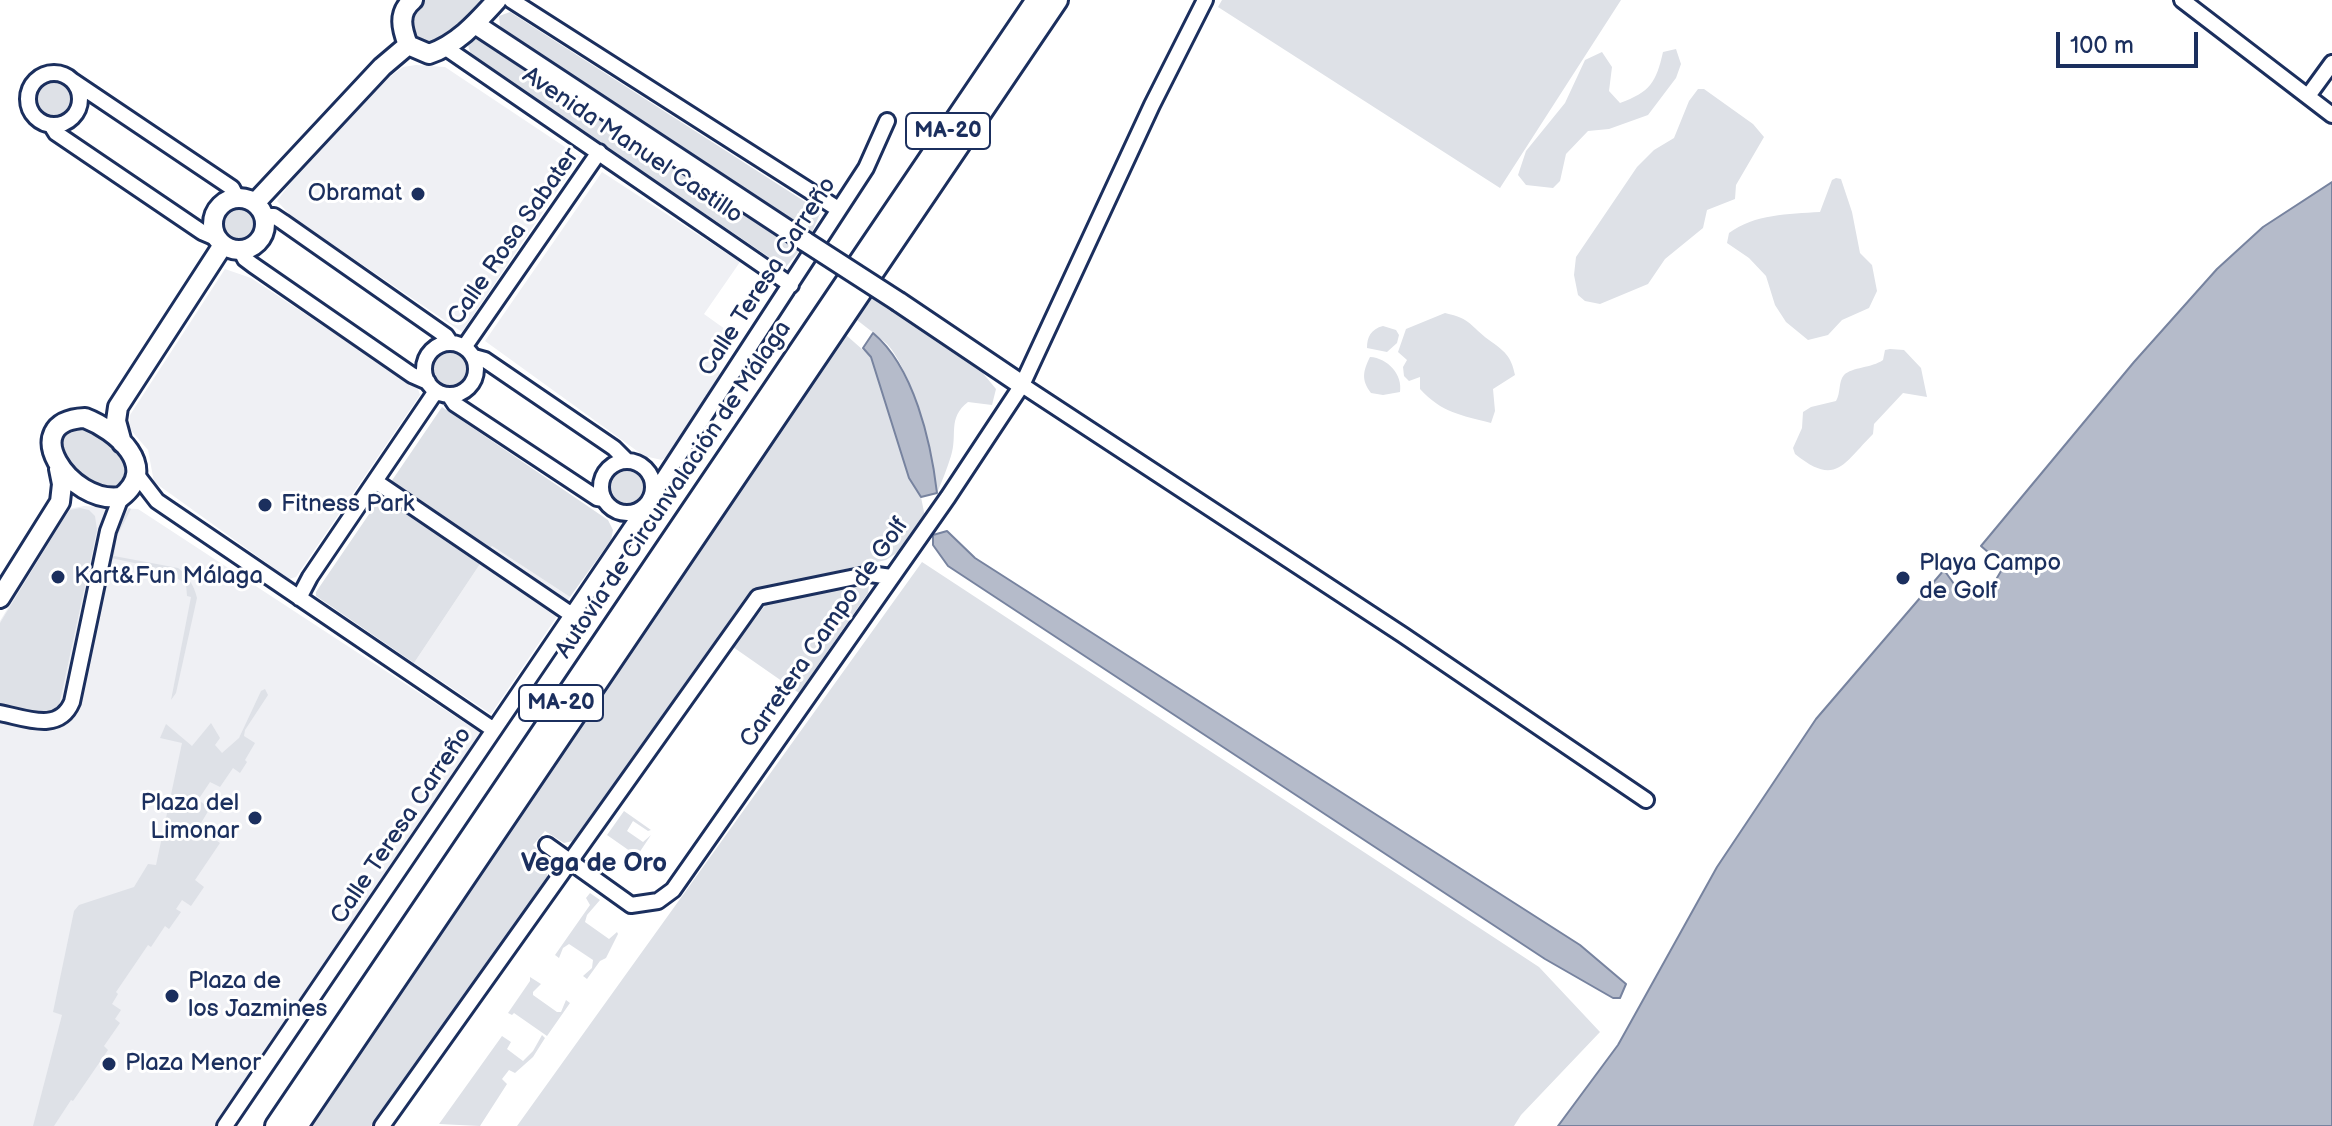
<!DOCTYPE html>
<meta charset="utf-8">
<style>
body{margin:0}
#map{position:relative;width:2332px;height:1126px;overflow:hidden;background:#fff;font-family:"Balsamiq Sans",sans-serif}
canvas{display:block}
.scale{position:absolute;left:2056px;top:32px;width:142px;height:36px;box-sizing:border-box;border:4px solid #1b2f5e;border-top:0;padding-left:10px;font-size:24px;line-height:28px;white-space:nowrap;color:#1b2f5e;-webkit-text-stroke:6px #fff;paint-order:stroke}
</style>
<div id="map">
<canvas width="2332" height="1126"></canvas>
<div class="scale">100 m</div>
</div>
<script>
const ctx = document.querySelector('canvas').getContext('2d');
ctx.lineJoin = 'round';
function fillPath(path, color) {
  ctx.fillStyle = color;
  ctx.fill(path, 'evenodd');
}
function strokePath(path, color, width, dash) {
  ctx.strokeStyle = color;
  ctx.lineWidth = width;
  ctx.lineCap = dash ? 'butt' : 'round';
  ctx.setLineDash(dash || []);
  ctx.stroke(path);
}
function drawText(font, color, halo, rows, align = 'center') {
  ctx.font = font + ' "Balsamiq Sans",sans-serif';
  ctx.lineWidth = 6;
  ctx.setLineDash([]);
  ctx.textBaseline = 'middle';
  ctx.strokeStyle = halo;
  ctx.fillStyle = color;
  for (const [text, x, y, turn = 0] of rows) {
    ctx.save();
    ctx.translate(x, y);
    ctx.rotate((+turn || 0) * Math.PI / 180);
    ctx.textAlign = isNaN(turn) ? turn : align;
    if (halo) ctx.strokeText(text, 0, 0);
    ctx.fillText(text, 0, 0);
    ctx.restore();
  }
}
const built = new Path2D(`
 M416,65L445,67L580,157L462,332L292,217L277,201L294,178L388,78L403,67Z
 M602,172L740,262L704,314L736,337L719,363L720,379L671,454L662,460L644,456L485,341Z
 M225,269L251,278L418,389L420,395L296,577L289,579L154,482L148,450L129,428L130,415Z
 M84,506L138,509L482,734L216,1126H0V621L68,509Z
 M492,546L570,597L491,714L414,663Z`);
const green = new Path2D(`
 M422,0H489L440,42C414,51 409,32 410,12Z
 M1222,0H1621L1500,188L1218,7Z
 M510,12L821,212L811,234L665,140L660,133L503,29L500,26L499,16Z
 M478,37L801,249L785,268L471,55L468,45L473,38Z
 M1676,49L1681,64L1676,78L1648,115L1609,129L1588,131L1566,154L1560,181L1553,188L1526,185L1518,175L1526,151L1565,103L1585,60L1602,52L1612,67L1609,91L1620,103C1650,92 1656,83 1663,52Z
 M34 98a19 19 0 1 1 38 0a19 19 0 1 1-38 0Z
 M1698,89H1704L1753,124L1764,137L1736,185L1735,199L1707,210L1703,228L1665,259L1648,284L1600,304L1585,301L1578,295L1574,275L1576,257L1637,167L1654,150L1674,138L1689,101Z
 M1836,178L1841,179L1852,212L1860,253L1872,265L1877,291L1869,308L1842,320L1828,335L1808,340L1786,322L1775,305L1766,276L1749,258L1727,243L1729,233C1755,214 1788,214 1820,212L1832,180Z
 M220 224a19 19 0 1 1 38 0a19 19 0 1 1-38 0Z
 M873,297L972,360L996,389L992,405L968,402C947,418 958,435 951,456C947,469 942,481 937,493C932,455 913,372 887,344C878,336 867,328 857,320Z
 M1445,313C1472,319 1470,326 1489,340C1504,351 1511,355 1515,375L1493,389L1495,411L1491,423C1461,415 1442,413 1420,389V377L1409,381L1404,376L1403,367L1407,360L1398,352L1406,329Z
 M1383,326L1396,330L1399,335L1397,343L1387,352L1367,348C1367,337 1371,329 1383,326Z
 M846,335L871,357L909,478L921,497L925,517L898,552L886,560L773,585L745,598L573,841L564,843L545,831L533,845C544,856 551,865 546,881L371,1126H308Z
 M430 368a20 20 0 1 1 40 0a20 20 0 1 1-40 0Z
 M1890,349L1904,350L1921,368L1927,397L1903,393L1874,424L1873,434C1843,464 1836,487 1795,454L1793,448L1802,428L1803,412L1811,407L1836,401C1841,393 1838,382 1844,375C1852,367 1872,368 1883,360L1885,350Z
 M1370,357C1388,358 1403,375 1400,392L1383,395L1371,393C1361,380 1363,371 1370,357Z
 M442,407L608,520L613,530L611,540L570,597L492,546L414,663L316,596V592Z
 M71,426L87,427L122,454L128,464L127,479L116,490H100L63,463L57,442Z
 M607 487a19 19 0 1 1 38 0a19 19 0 1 1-38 0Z
 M80,508L89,510L95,516L97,530L59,706L45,715L0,706V623L64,518L70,510Z
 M129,508L131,509L117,536L114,556L178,568C188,576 194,585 197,598L176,693L171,700L191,597L187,596L186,584L175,577L176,572L111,558L115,534Z
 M922,562L1539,967L1600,1032L1521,1115L1514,1126H517Z
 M862,582L869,586L868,593L799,693L733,647L767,603Z
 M265,689L268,695L245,730L244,736L255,743L245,760L247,762L240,773L233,768L220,787L210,782L198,800L210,808L198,828L220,843L195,880L204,887L191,906L182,900L176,909L181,912L169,929L165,926L151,947L148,945L116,992L118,994L112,1004L121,1010L115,1019L120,1023L104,1046L108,1050L73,1101L71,1100L54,1126H33L62,1015L53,1012L74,911L79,905L134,887L148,864L156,865L182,743L160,738L166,724L192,746L211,723L220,738L215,745L222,753L239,738L261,691Z
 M624,811L651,830L648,831L633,821L627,831L643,842L651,835L637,856L607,835Z
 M590,893L600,900L587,915L585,922L609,939L617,932L618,934L606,958L600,961L587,979L583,976L592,968L593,960L569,944L563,948L559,958L555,955L590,905L586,898Z
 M530,977L541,984L533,992V995L557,1012H561L566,1000L570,1003L547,1036L514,1013L512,1015L508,1013L530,981Z
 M542,1035L545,1038L533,1057L515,1073L509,1070L502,1079L507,1084L480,1126L439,1124L502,1036L511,1042L507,1049L523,1061L533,1051Z`);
const water = new Path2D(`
 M2332,182V1126H1558L1618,1045L1717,867L1816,719L1944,570L1962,595L1979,597L1994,583L2004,566L1981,546L2134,362L2217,269L2263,227Z
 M873,333C914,367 931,442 937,493L921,497L909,478L871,357L863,348Z
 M947,531L975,558L1580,945L1626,984L1620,998H1613L1545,959L948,566L933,545V535Z`);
const minor = new Path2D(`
 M511,0L838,209
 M2182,0L2332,115
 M446,48L791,285
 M28 99a26 26 0 1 1 52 0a26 26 0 1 1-52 0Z
 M73,81L232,188L237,198
 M2308,96L2332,63
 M51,125L56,133L202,232L216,238
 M264,216H274L283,222L446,336L450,342
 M241,251L245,259L253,265L412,375L428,382
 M424 369a26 26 0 1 1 52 0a26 26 0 1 1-52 0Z
 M465,346L599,152
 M474,357L485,360L614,448L627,461
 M1022,385L1403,635L1646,800
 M449,395L455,404L597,498L603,499
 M601 487a26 26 0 1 1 52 0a26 26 0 1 1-52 0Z
 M137,475L157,501L494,730
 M375,481L572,615
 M651,498L866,168L887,121
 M299,598L310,577L436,391
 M0,713C26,718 59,733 72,702L108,531L121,497
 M547,845L631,905L658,901L673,890L948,497L1022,385L1152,105L1205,0
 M225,1126L646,506
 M382,1126L758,597L870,574L891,577`);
const major = new Path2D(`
 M413,0C397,13 402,29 408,45L429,54C458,44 477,22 497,0
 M475,24L806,242
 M213 224a26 26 0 1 1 52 0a26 26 0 1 1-52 0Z
 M255,203L382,67L408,45
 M899,302L1022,385
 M85,418C116,430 160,467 121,497C69,505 15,421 85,418Z
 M122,443L116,421L118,407L223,245
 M0,598L60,502L62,484L59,469`);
const highway = new Path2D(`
 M859,263L1037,0
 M873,272L1057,0
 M276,1126L847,281
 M297,1126L862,290`);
const majorBridge = new Path2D(`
 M806,242L899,302`);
const markers = [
 [418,194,8,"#1b2f5e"],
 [265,505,8,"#1b2f5e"],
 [58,577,8,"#1b2f5e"],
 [1903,578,8,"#1b2f5e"],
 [255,818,8,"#1b2f5e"],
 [172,996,8,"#1b2f5e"],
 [109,1064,8,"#1b2f5e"]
];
const shields = [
 [948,131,84],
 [561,703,84]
];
const shieldNames = [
 ["MA-20",948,131],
 ["MA-20",561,703]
];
const streetNames = [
 ["Avenida Manuel Castillo",632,146,34],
 ["Calle Rosa Sabater",514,237,-55],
 ["Calle Teresa Carreño",768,277,-57],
 ["Autovía de Circunvalación de Málaga",674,490,-56],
 ["Carretera Campo de Golf",825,633,-55],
 ["Calle Teresa Carreño",402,826,-56]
];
const poiNames = [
 ["Obramat",402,194,"right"],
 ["Fitness Park",281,505],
 ["Playa Campo",1919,564],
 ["de Golf",1919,592],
 ["Kart&Fun Málaga",74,577],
 ["Plaza del",239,804,"right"],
 ["Limonar",239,832,"right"],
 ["Plaza de",188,982],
 ["los Jazmines",188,1010],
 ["Plaza Menor",125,1064]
];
const neighbourhoodNames = [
 ["Vega de Oro",594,864]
];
fillPath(built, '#eff0f4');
fillPath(green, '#dee1e7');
fillPath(water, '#b5bbca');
strokePath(water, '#77839f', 2);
strokePath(minor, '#1b2f5e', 20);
strokePath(major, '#1b2f5e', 24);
strokePath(highway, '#1b2f5e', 26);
strokePath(minor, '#fff', 14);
strokePath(major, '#fff', 18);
strokePath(highway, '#fff', 20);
strokePath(majorBridge, '#1b2f5e', 24, []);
strokePath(majorBridge, '#fff', 18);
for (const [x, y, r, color] of markers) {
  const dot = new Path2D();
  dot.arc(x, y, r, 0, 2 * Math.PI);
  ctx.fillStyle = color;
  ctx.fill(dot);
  strokePath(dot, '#fff', 3);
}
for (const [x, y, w] of shields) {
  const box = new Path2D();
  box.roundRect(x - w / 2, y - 18, w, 36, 6);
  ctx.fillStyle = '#fff';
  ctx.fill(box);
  strokePath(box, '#1b2f5e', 2);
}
drawText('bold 22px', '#1b2f5e', null, shieldNames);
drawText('24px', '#1b2f5e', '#fff', streetNames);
drawText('24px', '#1b2f5e', '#fff', poiNames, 'left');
drawText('bold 26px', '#1b2f5e', '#fff', neighbourhoodNames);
</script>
